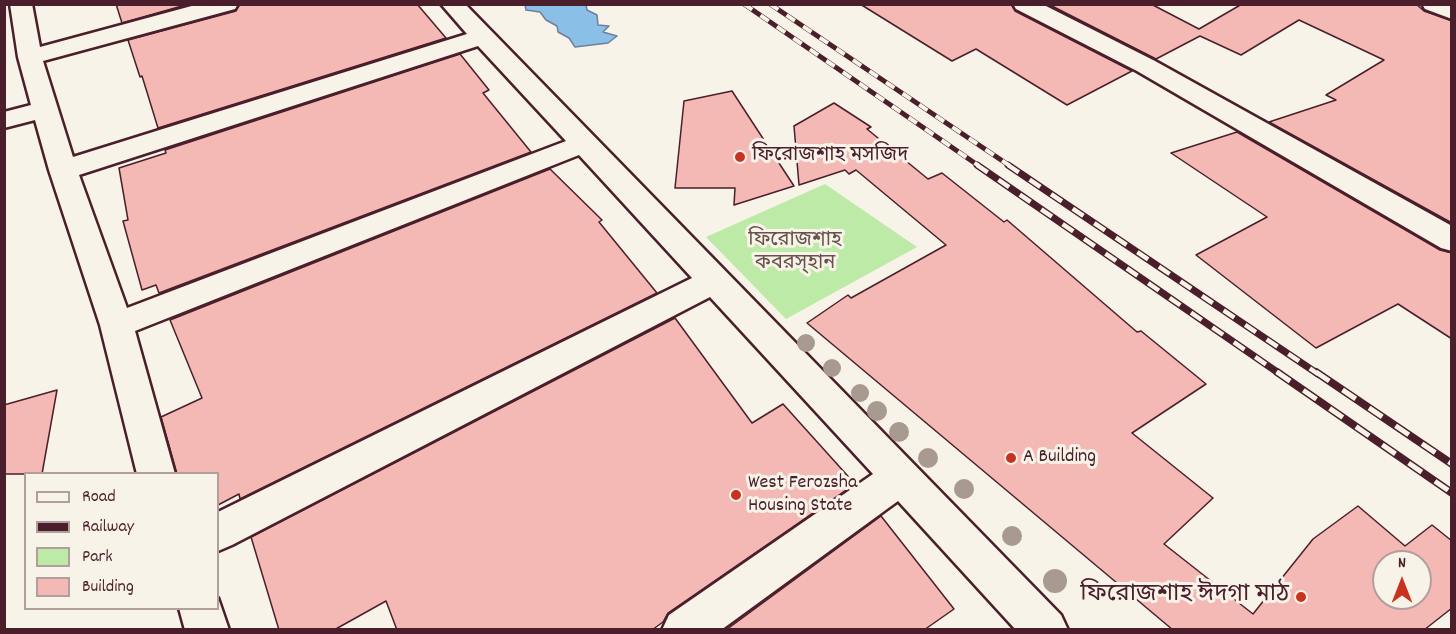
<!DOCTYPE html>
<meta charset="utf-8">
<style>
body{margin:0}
#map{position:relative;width:1456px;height:634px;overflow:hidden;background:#f7f3e8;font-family:Dekko,sans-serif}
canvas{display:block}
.frame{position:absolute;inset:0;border:6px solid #4a1f2b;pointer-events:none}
.legend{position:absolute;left:24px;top:472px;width:195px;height:138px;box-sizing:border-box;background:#f7f3e8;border:2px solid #b29e9c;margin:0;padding:8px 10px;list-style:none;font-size:18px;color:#4a1f2b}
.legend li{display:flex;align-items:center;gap:12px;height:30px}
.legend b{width:30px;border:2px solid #b29e9c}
.north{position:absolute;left:1372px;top:550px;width:60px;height:60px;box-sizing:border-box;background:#f7f3e8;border:2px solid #b29e9c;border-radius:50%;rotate:0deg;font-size:16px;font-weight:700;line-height:24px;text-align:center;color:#4a1f2b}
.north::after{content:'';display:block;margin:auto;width:21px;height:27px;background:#c8321e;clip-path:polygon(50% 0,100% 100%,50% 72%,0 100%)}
</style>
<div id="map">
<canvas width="1456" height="634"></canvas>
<div class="frame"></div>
<ul class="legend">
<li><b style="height:8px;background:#f7f3e8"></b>Road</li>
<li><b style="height:8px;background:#4a1f2b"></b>Railway</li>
<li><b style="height:16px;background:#beeaa7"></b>Park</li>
<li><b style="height:16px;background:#f4b8b5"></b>Building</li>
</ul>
<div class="north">N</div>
</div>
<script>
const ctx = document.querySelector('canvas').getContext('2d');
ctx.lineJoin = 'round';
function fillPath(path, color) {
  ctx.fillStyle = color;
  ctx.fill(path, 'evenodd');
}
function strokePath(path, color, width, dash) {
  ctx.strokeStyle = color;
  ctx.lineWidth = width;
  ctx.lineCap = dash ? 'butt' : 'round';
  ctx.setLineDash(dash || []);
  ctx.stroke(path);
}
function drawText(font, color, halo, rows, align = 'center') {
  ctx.font = font + ' Dekko,"Noto Sans Bengali",sans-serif';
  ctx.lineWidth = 6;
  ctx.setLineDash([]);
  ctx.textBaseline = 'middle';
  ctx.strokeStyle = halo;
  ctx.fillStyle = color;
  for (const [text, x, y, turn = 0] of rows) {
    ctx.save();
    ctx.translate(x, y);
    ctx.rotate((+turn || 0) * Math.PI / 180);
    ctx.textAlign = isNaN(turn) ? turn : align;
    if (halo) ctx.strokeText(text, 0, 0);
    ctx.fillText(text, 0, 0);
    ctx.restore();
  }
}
const green = new Path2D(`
 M825,184L917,247L786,319L706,237Z`);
const water = new Path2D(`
 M525,5H586L587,10L597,15L598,25L609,26L603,32L617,36L608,43L575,47L569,38L558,32L557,26L546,20L540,12L526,10Z`);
const building = new Path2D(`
 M116,4H189L122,23Z
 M240,4H417L446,38L158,128L142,76L140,77L128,40L236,11Z
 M860,4H1011L1015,11L1132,71L1067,105L976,49L952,61Z
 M1048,4H1151L1199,29L1242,4H1416L1424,11L1452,21V223L1269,122L1336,100L1326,95L1384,60L1299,20L1241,55L1200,36L1156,59Z
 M460,54L489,90L483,93L531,152L159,293L156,285L142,290L123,221L128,220L119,168L166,153L165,150Z
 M732,91L794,186L734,205L735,188H675L684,101Z
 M834,103L871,127L867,129L928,179L942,173L1004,222L1007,220L1137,332L1141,331L1206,384L1132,433L1213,498L1164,544L1253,614L1313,539L1358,506L1405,546L1432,525L1452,541V608L1424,630H1173L807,323L848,295L851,298L946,245L856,170L849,174L845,170L799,185L794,126ZM1384,562H1420V598H1384Z
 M1237,132L1440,250L1452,253V339L1398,304L1316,348L1196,255L1267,217L1171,153Z
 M550,169L602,220L599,222L657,293L240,499L239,494L218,505V474H177L161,417L202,398L170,320Z
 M675,318L752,423L783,404L855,484L668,613L663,622L652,630H397L386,601L334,630H279L251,537Z
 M57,390L42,474H4V405Z
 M881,516L954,609L924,630H726Z`);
const minor = new Path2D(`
 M10,4H32L40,47L199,4H238L235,9L43,61L73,157L467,34L441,4H465L1061,615L1068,630H1016L898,501L721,630H662L669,615L873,474L710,297L232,545L218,551V512L692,278L579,155L135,331L175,474H137L100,325L49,170L35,120L4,128V112L31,105L18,57ZM478,46L566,141L127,308L79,175Z
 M1013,4H1042L1155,61L1452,226V251L1441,248L1137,71L1016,9Z
 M1422,4H1452V19L1425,9Z
 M218,598L229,630H185L179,608H218Z`);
const railFar2 = new Path2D(`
 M744,4L979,166
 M770,4L1010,166`);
const railFar1 = new Path2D(`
 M977,165L1280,374
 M1008,165L1318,374`);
const rail = new Path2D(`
 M1277,372L1452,493
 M1316,372L1452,464`);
const trees = [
 [806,343,9],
 [832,368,9],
 [860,393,9],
 [877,411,10],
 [899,432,10],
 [928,458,10],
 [964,489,10],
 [1012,536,10],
 [1055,581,12]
];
const markers = [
 [740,157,6,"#c8321e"],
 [1011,458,6,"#c8321e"],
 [736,495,6,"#c8321e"],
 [1301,597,6,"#c8321e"]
];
const poiNames = [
 ["ফিরোজশাহ মসজিদ",752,157],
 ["A Building",1023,458],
 ["West Ferozsha",748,484],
 ["Housing State",748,507]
];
const parkNames = [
 ["ফিরোজশাহ",795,242],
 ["কবরস্হান",795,265]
];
const nearPoinames = [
 ["ফিরোজশাহ ঈদগা মাঠ",1289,597]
];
fillPath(green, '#beeaa7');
fillPath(water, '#8abfe7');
strokePath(water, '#707f9c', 1.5);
fillPath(building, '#f4b8b5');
strokePath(building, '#4a1f2b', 1.5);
strokePath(minor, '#4a1f2b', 5);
fillPath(minor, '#f7f3e8');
strokePath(railFar2, '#4a1f2b', 5);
strokePath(railFar1, '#4a1f2b', 7);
strokePath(rail, '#4a1f2b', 8);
strokePath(railFar2, '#f7f3e8', 4, [10]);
strokePath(railFar1, '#f7f3e8', 4.5, [13]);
strokePath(rail, '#f7f3e8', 5, [16]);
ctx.fillStyle = '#a89a91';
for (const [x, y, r] of trees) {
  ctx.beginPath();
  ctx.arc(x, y, r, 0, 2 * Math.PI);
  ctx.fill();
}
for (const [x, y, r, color] of markers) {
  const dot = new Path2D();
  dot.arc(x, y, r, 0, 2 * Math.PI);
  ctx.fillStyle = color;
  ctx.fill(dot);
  strokePath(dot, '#f7f3e8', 2);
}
drawText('20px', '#4a1f2b', '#f7f3e8', poiNames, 'left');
drawText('20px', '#67524a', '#f7f3e8', parkNames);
drawText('24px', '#4a1f2b', '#f7f3e8', nearPoinames, 'right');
</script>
